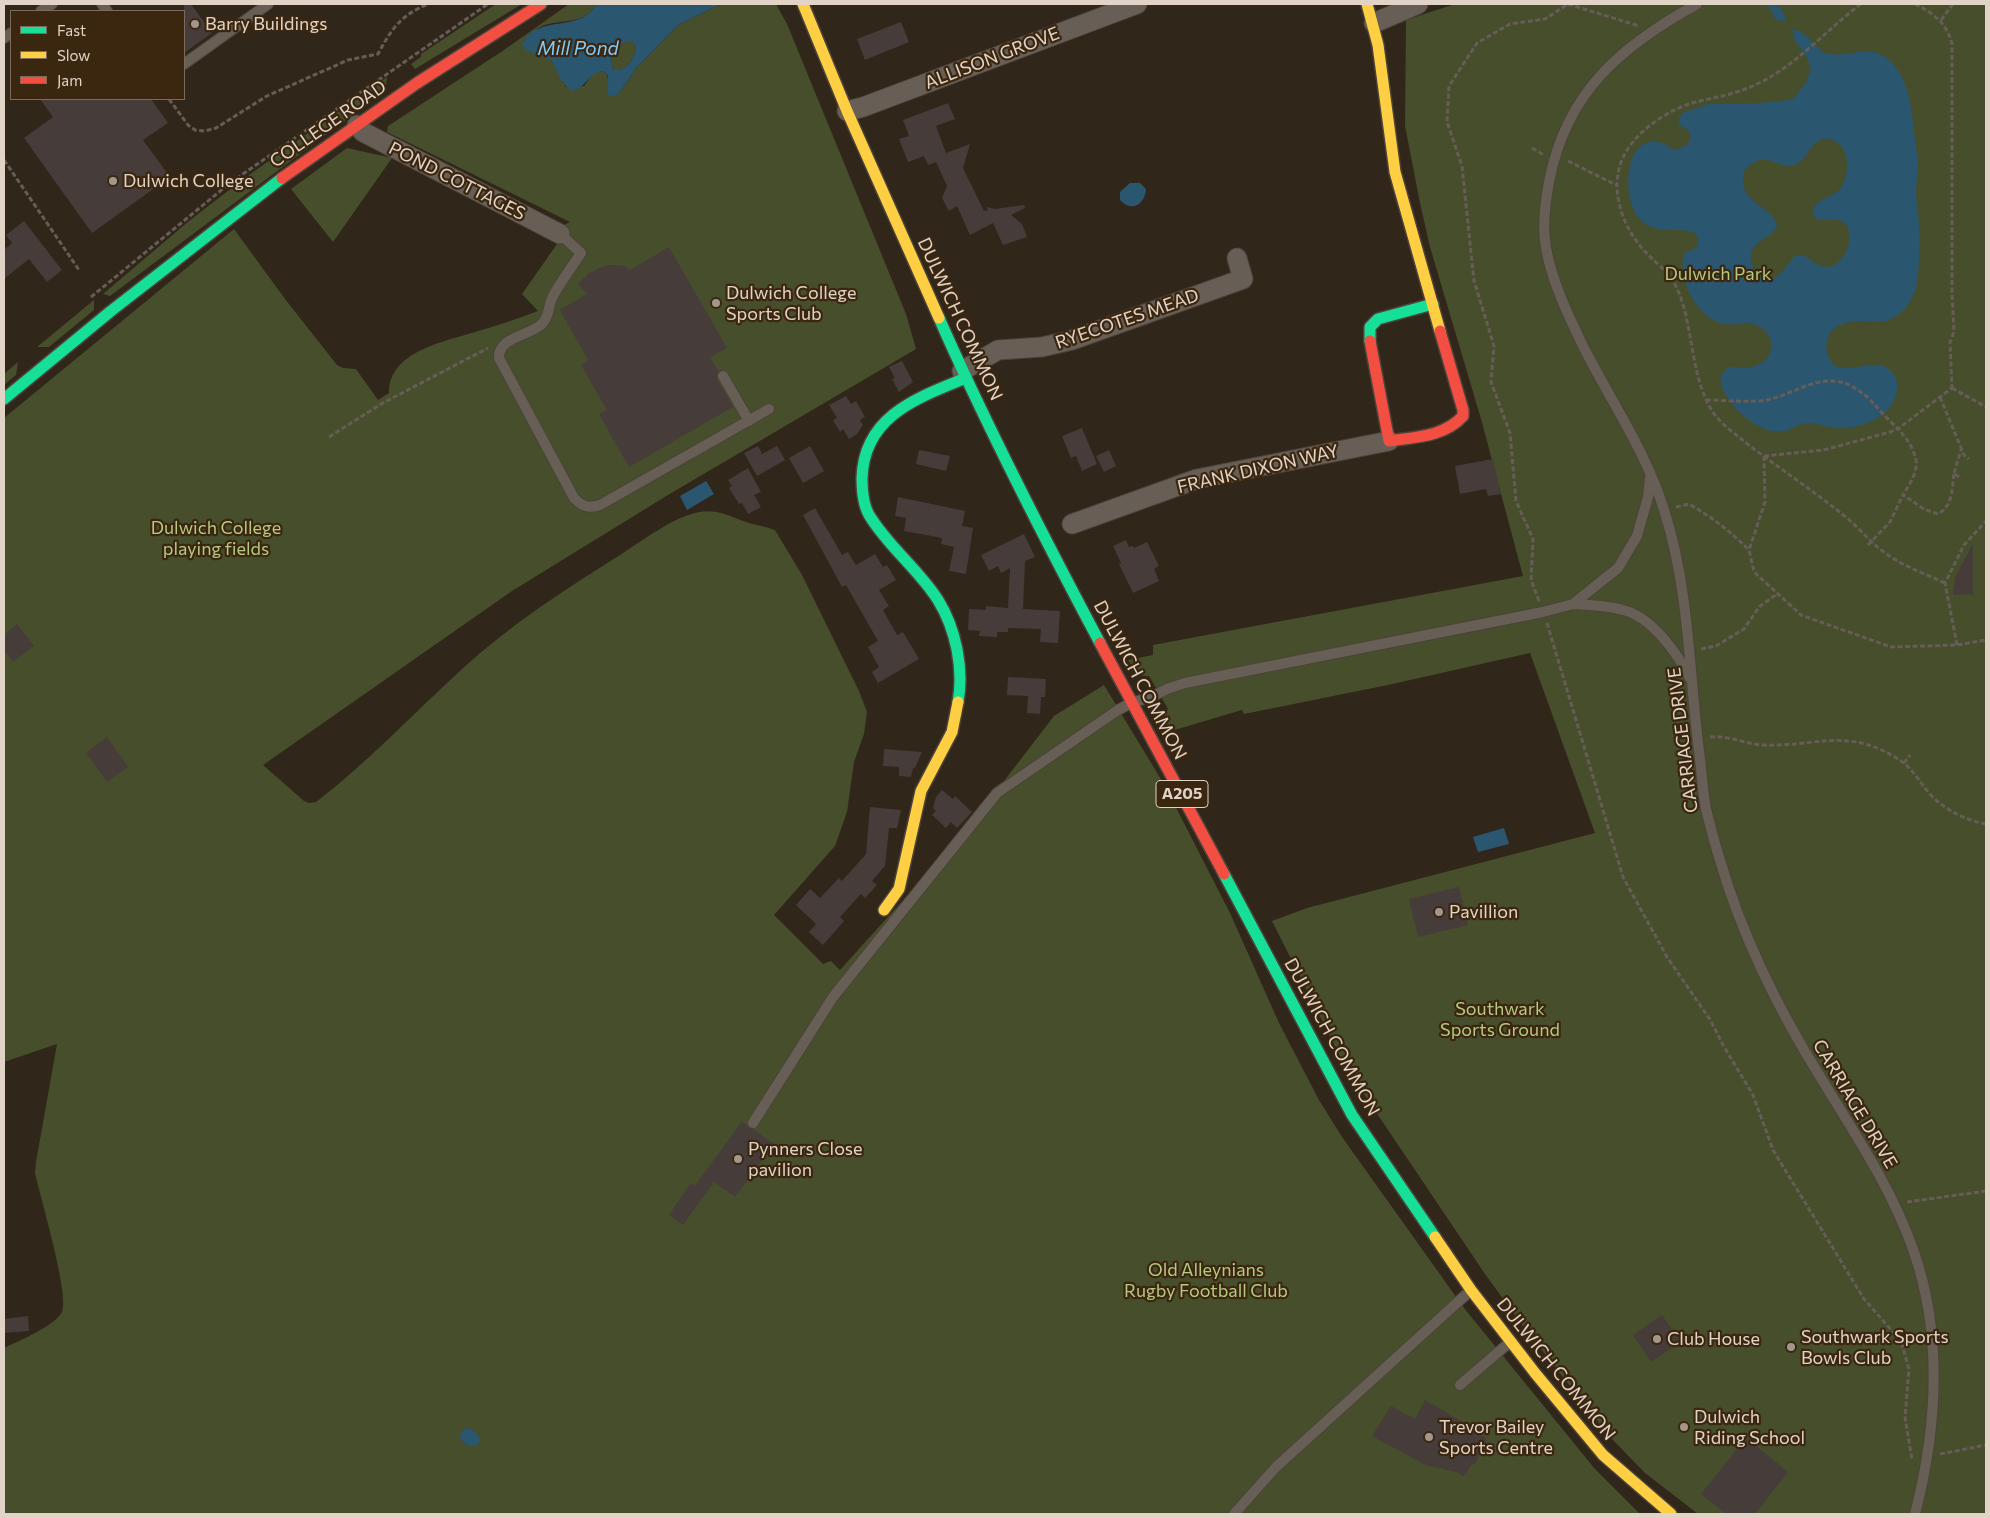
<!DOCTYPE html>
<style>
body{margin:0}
#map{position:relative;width:1990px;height:1518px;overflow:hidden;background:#31261a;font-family:Commissioner,sans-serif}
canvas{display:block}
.frame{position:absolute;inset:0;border:5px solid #e1d3c6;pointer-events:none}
.legend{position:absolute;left:10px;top:10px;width:175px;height:90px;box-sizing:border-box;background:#3b2610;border:1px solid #7d6b59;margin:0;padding:6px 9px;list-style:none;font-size:15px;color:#e1d3c6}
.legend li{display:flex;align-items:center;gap:10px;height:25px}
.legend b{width:25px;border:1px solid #7d6b59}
</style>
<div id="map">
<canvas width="1990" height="1518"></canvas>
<div class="frame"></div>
<ul class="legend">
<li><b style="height:6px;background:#16e098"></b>Fast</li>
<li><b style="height:6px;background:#ffcf43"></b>Slow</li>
<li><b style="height:6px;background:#f24e42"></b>Jam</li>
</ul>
</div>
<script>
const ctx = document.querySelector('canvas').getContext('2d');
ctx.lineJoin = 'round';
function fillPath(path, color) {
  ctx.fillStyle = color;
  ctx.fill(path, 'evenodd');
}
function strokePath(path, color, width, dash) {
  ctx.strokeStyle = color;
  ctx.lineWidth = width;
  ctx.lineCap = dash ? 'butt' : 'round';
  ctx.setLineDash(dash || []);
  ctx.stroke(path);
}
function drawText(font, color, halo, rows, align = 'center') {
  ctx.font = font + ' Commissioner,sans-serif';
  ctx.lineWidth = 4.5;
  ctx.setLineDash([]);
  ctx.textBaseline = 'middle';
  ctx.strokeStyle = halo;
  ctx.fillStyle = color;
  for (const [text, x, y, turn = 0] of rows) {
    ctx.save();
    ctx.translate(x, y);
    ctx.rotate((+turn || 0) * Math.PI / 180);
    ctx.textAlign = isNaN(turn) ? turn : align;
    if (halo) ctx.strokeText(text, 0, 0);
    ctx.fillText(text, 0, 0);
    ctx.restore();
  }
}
const green = new Path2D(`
 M496,4H522L415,69L411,64L421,57V54Z
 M569,4H596C585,25 564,19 545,25C536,28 529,35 523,41L551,60L566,87L584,86L593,73L603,71C610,76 609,86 608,95L620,92L636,68L678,25L721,4H776L787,24L906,314L916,349L668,495L512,591L263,765L304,801L309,803L316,802C368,762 413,714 461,670C510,625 564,590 620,555C642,541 673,517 699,512C715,509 728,515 743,521C753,525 765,526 775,530L802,575L859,691L867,712L864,734L854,762L847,812L835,846L774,915L823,964L831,961L840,970L914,888L994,794L1054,716L1104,685L1165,786L1230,913L1279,1023L1319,1100L1342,1137L1464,1308L1595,1469L1640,1514H4V1348C17,1342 56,1325 62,1312C70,1296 40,1196 35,1173L36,1162L57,1044L4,1062V418L234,229L285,299L337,365L343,368L356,369L378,400L389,393C389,351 444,342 475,332C496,326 517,319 538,311L522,294L557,244L564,225L570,222L387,132L388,126L504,50Z
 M1455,4H1986V1514H1698L1645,1473L1610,1437L1522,1325L1485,1274L1345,1066L1272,921L1307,908L1595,833L1530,653L1388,685L1244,714L1242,710L1171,731C1166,723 1161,716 1168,709L1149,676C1137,677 1134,669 1128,660L1153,655V645L1523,576L1481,419L1430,247L1420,203L1405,126L1406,20Z
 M630,40L633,42L636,47C634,59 627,71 614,70C607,57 617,43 630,40Z
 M387,77L386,85L359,110L110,296L103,294L189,221L242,180Z
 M347,148L392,158L333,242L291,189Z
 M94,300V310L49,347H37Z
 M18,362L16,375L4,385V374Z`);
const water = new Path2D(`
 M596,4H721L678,25L636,68L620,92C617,96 612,97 608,95V76L603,71C588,73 586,88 572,91C561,84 557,71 551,60L524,49L522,44C537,13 581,34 596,4ZM630,41L633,42L636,47C634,59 627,71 614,70C607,57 617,43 630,41Z
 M1762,4H1773L1783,10L1786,22L1775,19L1771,9Z
 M1792,30C1807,29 1813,48 1826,53C1844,59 1865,45 1882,55C1910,71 1912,112 1915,141C1916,149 1919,159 1918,167C1917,177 1915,193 1917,204C1920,224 1920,253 1918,275C1917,297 1901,322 1877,322C1865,321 1854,320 1843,324C1823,330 1822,353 1835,366C1855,373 1873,359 1887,368C1895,373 1899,381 1897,391C1893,418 1859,430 1835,428C1826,427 1817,423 1808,423C1799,422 1793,430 1784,431C1765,435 1740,416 1730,401C1724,392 1718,383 1722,373L1729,367C1738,367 1746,369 1755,366C1773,361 1777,339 1762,328C1749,319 1738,326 1725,324C1698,321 1677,278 1684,254L1698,246V236C1685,222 1657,240 1638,217C1623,198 1623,138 1657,142C1664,142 1669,147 1674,150L1688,145L1691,135L1688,130L1678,124L1682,113L1709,104L1760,103L1790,100L1795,97L1807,81L1811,69L1807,57L1795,41ZM1822,139C1849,136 1853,172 1840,189C1833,197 1820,198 1814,207C1811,213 1814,216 1818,220C1824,220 1832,219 1838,220C1857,224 1850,255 1836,264C1818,275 1810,252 1797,255C1792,256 1784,273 1776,277C1772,280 1766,279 1761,277C1757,275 1753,269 1752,265C1745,240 1771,241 1777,226C1773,205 1741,205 1743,178C1743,172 1746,168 1750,165C1768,151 1779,170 1794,165C1807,161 1809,144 1822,139Z
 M1130,183H1140L1146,189C1145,204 1132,213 1120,200V192Z
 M706,481L714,494L687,510L680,496Z
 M1504,828L1509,844L1478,852L1473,837Z
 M465,1428C474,1429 477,1432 480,1441L476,1446L467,1445L461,1440L460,1435Z`);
const building = new Path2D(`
 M184,4H191L212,33L184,53Z
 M901,22L909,42L865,60L857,39Z
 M40,99H151L168,123L143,140L170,177L92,233L24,138L53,117Z
 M948,103L955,119L936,126L946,153L970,144L963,168L984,211L988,210L986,207L995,209L1024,205L1025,208L1011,215L1022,224L1027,237L1003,245L993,223L970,235L957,206L949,211L942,198L947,186L936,162L928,165L924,156L908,162L899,139L909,136L903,120Z
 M24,221L62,270L47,282L29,259L4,279V250L12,243L6,235Z
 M669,247L727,348L710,357L718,371L717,379L733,407L629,467L599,414L607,410L581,365L588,360L560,310L587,294L578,284L588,274L600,268L608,265H616L624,266L630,270Z
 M902,361L913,382L899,392L892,379L895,378L889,367Z
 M846,396L851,404L856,401L865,417L860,420L863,425L857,434L849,439L843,429L840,432L833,420L837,418L829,405Z
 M1082,428L1097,464L1082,471L1076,456L1071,458L1062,436Z
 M758,446L762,454L777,446L785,460L757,476L744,453Z
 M810,446L824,471L803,483L789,458Z
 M919,450L950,456L946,471L916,464Z
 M1109,450L1116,466L1104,472L1096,456Z
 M1493,459L1501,494L1488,496L1486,489L1460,494L1455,466Z
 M748,468L761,492L754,495L761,507L748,514L742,503L739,504L729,488L732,486L728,480Z
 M898,497L965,511L962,526L973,528L966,574L949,571L954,547L941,544L942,538L904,531L906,518L895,516Z
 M815,508L842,555L848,552L856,565L875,554L883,567L887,565L896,580L879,590L889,606L883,610L897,635L903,632L919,659L878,683L872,672L879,667L868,647L878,641L846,585L842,587L803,515Z
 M1024,534L1035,557L1025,561L1023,609L1060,611L1058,643L1040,642L1041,629L1008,628V632H997V637L979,636L980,631L968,630L969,609L986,610V606L1008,608L1010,568L1001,573L998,566L989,571L981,555Z
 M1126,540L1129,547L1133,546L1134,548L1147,542L1159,566L1154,569L1159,581L1133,593L1119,564L1121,563L1113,546Z
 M1973,544V594L1953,595L1955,577Z
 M17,624L34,646L13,662L4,650V635Z
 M1008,677L1046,679L1045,697H1041L1040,714L1027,713L1028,696L1007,695Z
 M107,737L128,767L107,782L86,753Z
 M884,749L922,752L915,768H913L911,777L899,776V767L883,766Z
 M942,790L953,799L955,796L972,812L957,828L951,822L946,828L932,815L936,811L933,808L936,797Z
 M870,807L901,810L897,828H889L885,866L872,881L877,885L865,898L861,894L840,917L844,921L823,945L809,932L816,924L796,905L810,889L820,898L839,878L842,881L866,854Z
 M1459,887L1468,925L1418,937L1409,899Z
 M742,1121L749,1128L754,1130L774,1144L735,1197L714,1182L683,1225L669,1215L691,1183L695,1186Z
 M1662,1315L1681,1342L1651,1362L1633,1335Z
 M28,1316L29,1331L4,1333V1319Z
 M1425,1400L1464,1423L1462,1427L1487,1438L1475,1464H1472L1464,1476L1456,1472L1426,1465L1372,1436L1391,1406L1415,1419Z
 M1746,1438L1788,1472L1755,1514H1726L1701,1494Z`);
const path = new Path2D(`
 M1861,4C1826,30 1795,67 1755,85C1736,94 1716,97 1696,102C1672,108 1644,126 1629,147C1608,176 1617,216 1638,243C1647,256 1661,265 1671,278C1694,311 1688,371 1711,409C1719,423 1733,432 1745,442C1777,467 1811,489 1842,514C1859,527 1873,546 1891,557C1908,568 1928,575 1945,583
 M1915,4C1933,13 1947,23 1952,44V293L1954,332L1950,342L1952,388
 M1941,20L1953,4
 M169,99L188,125L195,130L205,131L216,128L267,96L348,60L378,54C392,28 400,16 428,4
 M1532,148L1544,155
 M4,160L79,270
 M1568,161L1616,185
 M91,297L230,183L488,4
 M1952,388L1986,407
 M1940,397L1964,455L1969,459
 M1706,400C1727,400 1747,403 1767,400C1790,395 1810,380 1833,381C1858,383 1871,401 1886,417C1899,430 1912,441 1916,460C1918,472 1909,485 1903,495L1924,509L1938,514C1953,506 1952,489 1954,473L1961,479
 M329,437L381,404L488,348
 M1764,456L1765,502L1749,550L1754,572L1801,615L1891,647L1957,645L1986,640
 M1764,456L1824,450L1890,432L1899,428L1952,388
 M1954,473L1961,450
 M1676,507L1689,504C1712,517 1731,532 1749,550
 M1868,545L1890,522L1903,495
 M1539,601L1531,580L1533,539L1516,501L1510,433L1491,382L1494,346L1474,281L1462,166L1447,122L1449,86L1477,43L1510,24L1545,19L1568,4L1639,26
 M1547,623L1623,877L1667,957L1711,1021L1723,1045L1753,1095L1773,1150L1864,1299L1901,1341L1909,1369L1905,1417L1912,1460
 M1957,645L1945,583L1964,545L1986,521
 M1701,649L1716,646L1744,629L1759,607L1777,594
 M1710,737C1729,735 1744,744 1763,745C1812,747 1846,728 1893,756C1913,767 1916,778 1930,794C1945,810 1965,820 1986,824
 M1904,763L1910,755
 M1907,1202L1986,1191
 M1940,1454L1986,1445`);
const lane = new Path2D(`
 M102,4L107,11
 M1697,4C1621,46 1566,92 1549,182C1545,203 1542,226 1546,248C1552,282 1569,317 1584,348C1612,403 1647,453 1665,513C1690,593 1689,677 1700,759C1702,776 1703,793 1706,809C1710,825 1714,841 1719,857C1742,937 1780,1013 1824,1083C1857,1137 1893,1191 1914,1252C1943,1337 1937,1428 1915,1514
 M41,11L52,4
 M4,38L11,33
 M184,64L268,4
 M560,234L581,253C572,267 561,281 553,296C548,305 550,316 542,324C529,336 498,337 499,358L574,498C582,506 588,509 600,505L769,409
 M723,376L749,421
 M1573,604C1590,605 1607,605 1623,610C1652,617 1677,653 1690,678
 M753,1123L833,997L997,793L1118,710L1133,702L1149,698L1167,689L1185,683L1543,612L1573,604L1618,568L1637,536L1648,497L1650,478
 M1460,1385L1510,1342
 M1234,1514L1276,1467L1470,1291`);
const street = new Path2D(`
 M1374,23L1418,4
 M847,111L863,107L1137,4
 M357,125L363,132L560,234
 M962,371L998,350L1042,347L1072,340L1243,279L1237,258
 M1072,524L1197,479L1389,441`);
const fast = new Path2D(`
 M939,318C988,429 1043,536 1100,643
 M1370,341V327L1378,319L1433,304
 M4,399L111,311L282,178
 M958,702C964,669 956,629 938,600C919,570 890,548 871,518C863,507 862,491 862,478C864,416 917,398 966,378
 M1224,874L1352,1115L1435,1237`);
const slow = new Path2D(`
 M803,4L847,111L939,318
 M1367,4L1378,45L1395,172L1440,331
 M884,910L899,889L921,791L952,732L958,702
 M1435,1237L1471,1290L1535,1373L1603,1455L1671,1514`);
const jam = new Path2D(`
 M282,178L417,83L541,4
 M1370,341L1389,441C1415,437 1444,437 1463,416V410L1440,331
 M1100,643L1224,874`);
const markers = [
 [195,24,5,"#a3968a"],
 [113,181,5,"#a3968a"],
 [716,303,5,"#a3968a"],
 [1439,912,5,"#a3968a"],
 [738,1159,5,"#a3968a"],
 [1657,1339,5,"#a3968a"],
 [1791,1347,5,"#a3968a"],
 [1684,1427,5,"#a3968a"],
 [1429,1437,5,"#a3968a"]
];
const shields = [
 [1182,794,52]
];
const shieldNames = [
 ["A205",1182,794]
];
const poiNames = [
 ["Barry Buildings",205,24],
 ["Dulwich College",123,181],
 ["Dulwich College",726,293],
 ["Sports Club",726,314],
 ["Pavillion",1449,912],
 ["Pynners Close",748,1149],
 ["pavilion",748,1170],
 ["Southwark Sports",1801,1337],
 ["Bowls Club",1801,1358],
 ["Club House",1667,1339],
 ["Dulwich",1694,1417],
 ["Riding School",1694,1438],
 ["Trevor Bailey",1439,1427],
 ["Sports Centre",1439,1448]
];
const streetNames = [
 ["ALLISON GROVE",992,58,-21],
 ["COLLEGE ROAD",328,124,-35],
 ["POND COTTAGES",457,181,27],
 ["DULWICH COMMON",960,319,65],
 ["RYECOTES MEAD",1127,319,-19],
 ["FRANK DIXON WAY",1258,469,-13],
 ["DULWICH COMMON",1140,680,62],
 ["CARRIAGE DRIVE",1683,740,-97],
 ["DULWICH COMMON",1332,1037,61],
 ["CARRIAGE DRIVE",1855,1104,59],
 ["DULWICH COMMON",1556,1369,51]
];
const parkNames = [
 ["Dulwich Park",1718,274],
 ["Dulwich College",216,528],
 ["playing fields",216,549],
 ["Southwark",1500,1009],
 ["Sports Ground",1500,1030],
 ["Old Alleynians",1206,1270],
 ["Rugby Football Club",1206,1291]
];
const waterNames = [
 ["Mill Pond",578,49]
];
fillPath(green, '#464e2c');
fillPath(water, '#2b5670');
fillPath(building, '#463c3a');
strokePath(lane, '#4d433a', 12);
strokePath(street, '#4d433a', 21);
strokePath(fast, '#4d433a', 14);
strokePath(slow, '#4d433a', 14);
strokePath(jam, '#4d433a', 14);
strokePath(path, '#665d56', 3, [5, 2.5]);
strokePath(lane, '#675f56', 10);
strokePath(street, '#675f56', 19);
strokePath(fast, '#16e098', 11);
strokePath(slow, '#ffcf43', 11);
strokePath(jam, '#f24e42', 11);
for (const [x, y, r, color] of markers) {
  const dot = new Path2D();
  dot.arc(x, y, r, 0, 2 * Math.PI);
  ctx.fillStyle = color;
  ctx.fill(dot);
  strokePath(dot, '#3b2610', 2);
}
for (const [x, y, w] of shields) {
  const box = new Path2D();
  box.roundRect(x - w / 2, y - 13.5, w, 27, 4);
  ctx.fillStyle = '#3b2610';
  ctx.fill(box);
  strokePath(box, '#e1d3c6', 1);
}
drawText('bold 16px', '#e1d3c6', null, shieldNames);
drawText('18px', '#e1d3c6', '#3b2610', poiNames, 'left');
drawText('18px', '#e1d3c6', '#3b2610', streetNames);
drawText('18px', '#b4ca80', '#3b2610', parkNames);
drawText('italic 19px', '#80ccfb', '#3b2610', waterNames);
</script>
